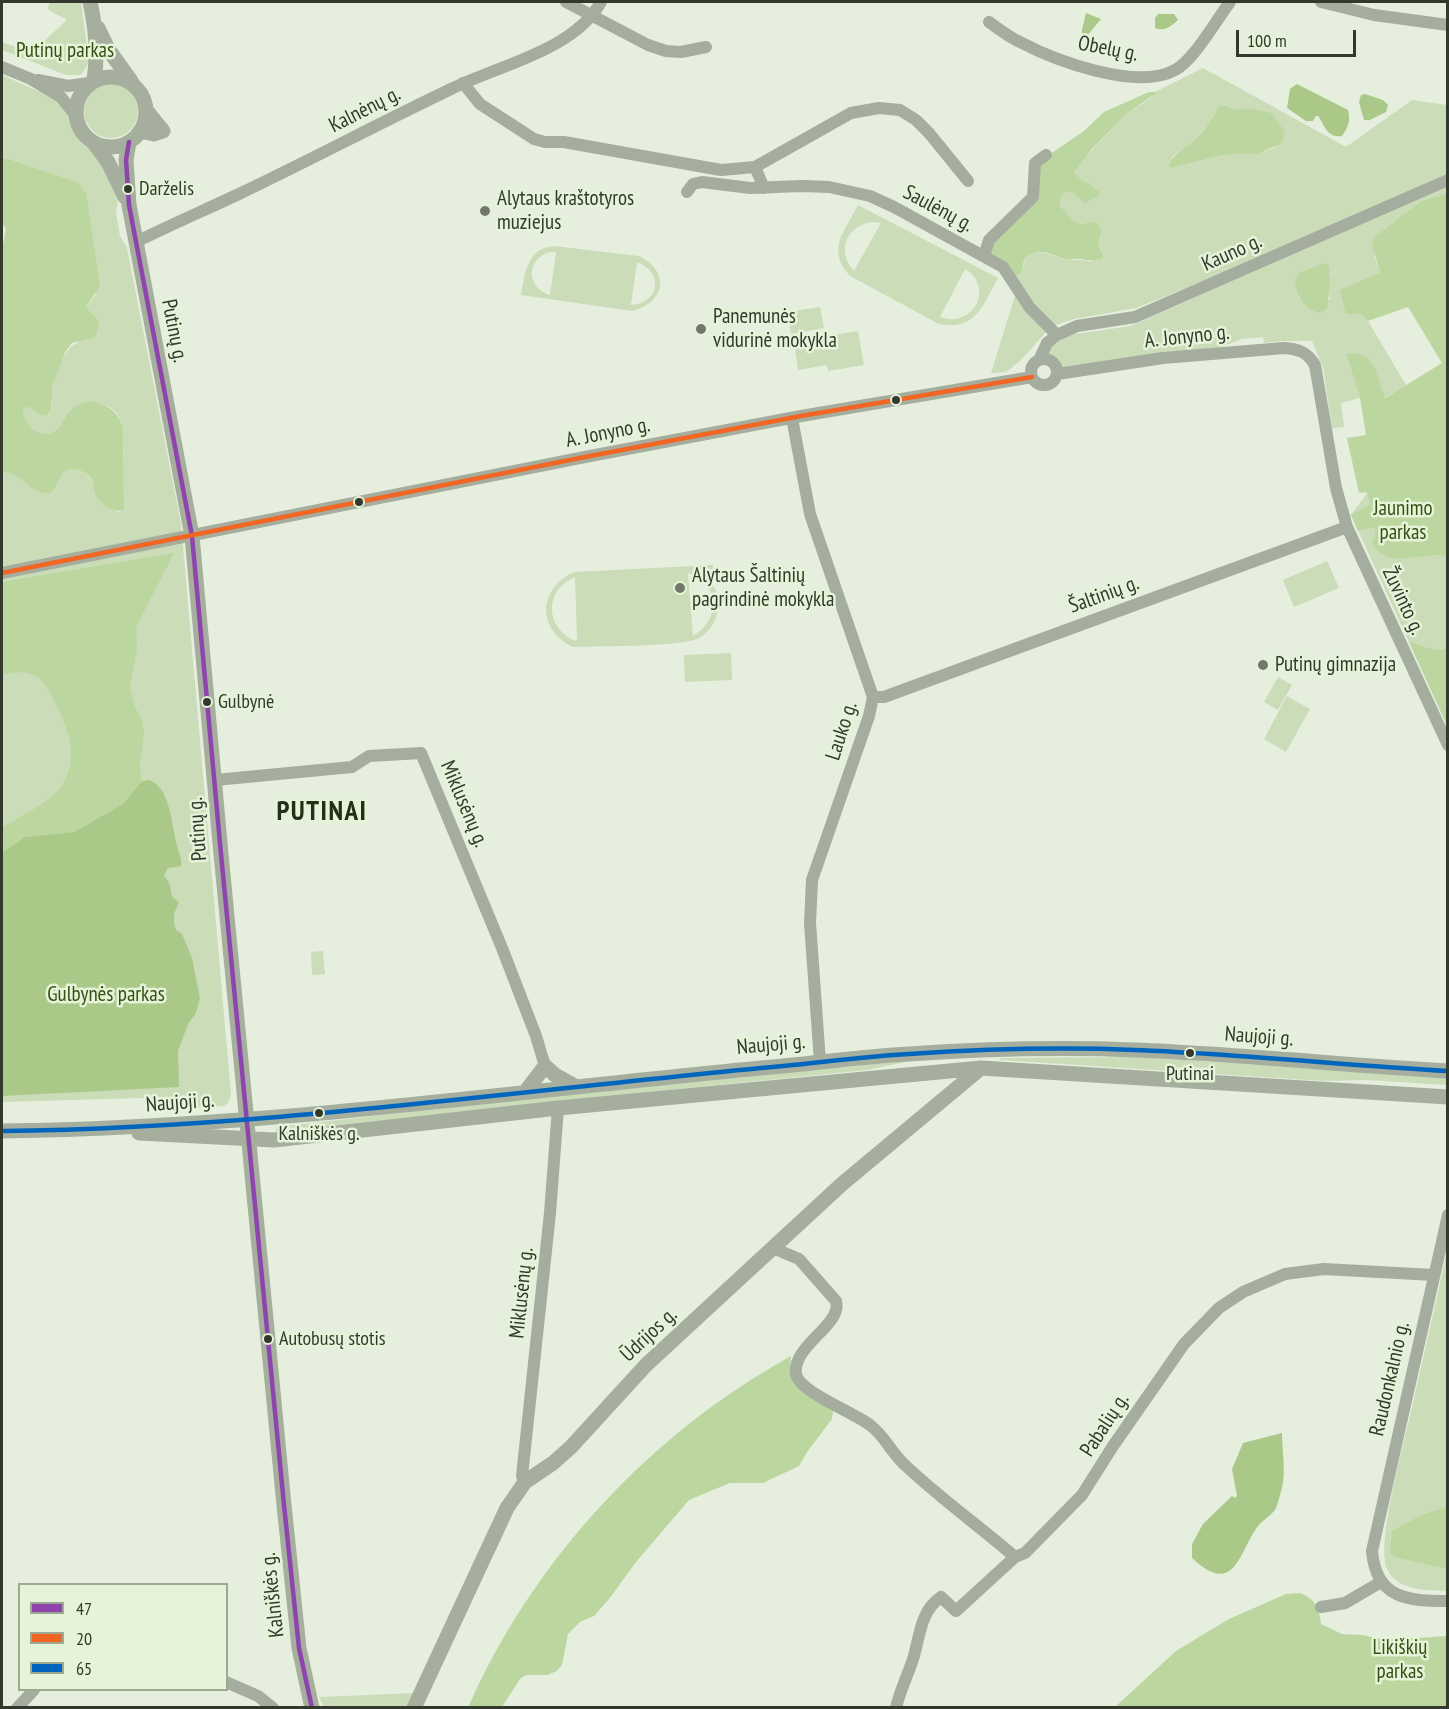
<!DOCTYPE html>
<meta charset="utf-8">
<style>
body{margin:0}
#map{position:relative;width:1449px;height:1709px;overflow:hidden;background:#e6eede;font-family:"PT Sans Narrow",sans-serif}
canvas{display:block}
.frame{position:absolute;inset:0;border:3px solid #34392e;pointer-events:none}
.legend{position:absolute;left:18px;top:1583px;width:210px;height:108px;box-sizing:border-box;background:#e5f4d8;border:2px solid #9ea994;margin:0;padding:8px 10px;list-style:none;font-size:18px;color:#34392e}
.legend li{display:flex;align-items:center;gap:12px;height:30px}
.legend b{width:30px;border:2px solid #9ea994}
.scale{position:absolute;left:1236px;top:30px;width:120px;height:27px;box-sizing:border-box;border:3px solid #34392e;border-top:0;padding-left:8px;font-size:18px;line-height:21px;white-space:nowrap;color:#34392e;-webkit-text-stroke:4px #e5f4d8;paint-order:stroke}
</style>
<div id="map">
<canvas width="1449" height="1709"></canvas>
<div class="frame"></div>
<ul class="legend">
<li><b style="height:8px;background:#8e44ad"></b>47</li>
<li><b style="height:8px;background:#f26522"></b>20</li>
<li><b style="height:8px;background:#0065bd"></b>65</li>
</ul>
<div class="scale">100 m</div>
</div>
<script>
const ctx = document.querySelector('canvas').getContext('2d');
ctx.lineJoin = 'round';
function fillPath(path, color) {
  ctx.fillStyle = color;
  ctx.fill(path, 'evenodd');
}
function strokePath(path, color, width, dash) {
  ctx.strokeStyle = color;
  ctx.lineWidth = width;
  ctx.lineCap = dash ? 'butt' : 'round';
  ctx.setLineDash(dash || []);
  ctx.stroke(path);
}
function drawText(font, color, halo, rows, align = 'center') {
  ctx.font = font + ' "PT Sans Narrow",sans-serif';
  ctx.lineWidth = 5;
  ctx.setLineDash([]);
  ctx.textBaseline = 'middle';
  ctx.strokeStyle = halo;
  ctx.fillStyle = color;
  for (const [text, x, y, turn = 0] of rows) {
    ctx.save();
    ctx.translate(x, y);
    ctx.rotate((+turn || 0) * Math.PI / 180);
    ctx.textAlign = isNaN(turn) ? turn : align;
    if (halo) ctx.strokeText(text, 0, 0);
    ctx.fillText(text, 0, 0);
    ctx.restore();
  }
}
const green = new Path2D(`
 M50,2H81L89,62L81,75H66L2,50V42L32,52L67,20L47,9Z
 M1203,68L1346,147L1412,100L1447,105V174L1230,270L1136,308L1074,319L1056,325L1048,330L1020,361L1006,372L991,373L1019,283L1015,276L1024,265L1025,257C1044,246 1049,257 1067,259C1076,261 1083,259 1091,262L1101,249L1098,242L1101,233L1093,221L1083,224L1076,223L1061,207L1060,198L1065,192L1073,193L1080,199L1097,189L1078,179L1074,172L1078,165L1126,114L1151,98L1155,92ZM1228,106L1236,110L1248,108L1276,147L1258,154L1223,155L1171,168L1173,156L1198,137L1210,122L1215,112Z
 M2,75L54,98L62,105L79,133L110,173L118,200L116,213L120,236L127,248L181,524L231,1095L228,1103L224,1106L180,1109L179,1097L2,1102V473C22,470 28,496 51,493C58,485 59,477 66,470C88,467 92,477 96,496L118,512L124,510L123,428C119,407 101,398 82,407C78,408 72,410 69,413C64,418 62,426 55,431C40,441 24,424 23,410L26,407C34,408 39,416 48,416C55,407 49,399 51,389C55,370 66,340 88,340L96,317L86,307L96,294L86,193L77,182L12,160L2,158Z
 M84 111a27 27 0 1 1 54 0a27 27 0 1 1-54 0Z
 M1447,186V260L1374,255L1380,273L1361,314L1368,321L1406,385L1384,398L1371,361L1346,354L1360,398L1341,403L1344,427L1332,428L1323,367L1312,341H1282L1264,343L1263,337L1242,339L1216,349L1054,368L1047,362L1048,350L1068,335L1131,326ZM1331,272L1328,286L1330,300L1299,299V290Z
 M858,205L998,278C983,305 976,331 939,324L850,276L844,269L840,261L838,251L840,238ZM872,222L881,223L854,271C836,251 846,226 872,222ZM965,269C995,287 974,329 940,317Z
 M554,246L639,256C671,271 665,303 632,311L521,295C525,273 527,248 554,246ZM549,252H556L550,295C526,288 526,260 549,252ZM637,262C664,272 660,303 631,305Z
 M820,307L824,328L791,334L788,312Z
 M858,331L864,365L828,371L827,365L798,370L794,342Z
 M1447,385V725L1351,515Z
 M1327,561L1339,588L1294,607L1283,580Z
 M713,565V571L701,572C712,581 720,592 718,608C717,620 710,632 699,638C683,647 597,646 573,647C537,630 537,589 574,572ZM688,573C720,583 721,620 693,636ZM575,577L577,640L576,641C545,629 543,590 575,577Z
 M731,653L732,680L685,682L684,655Z
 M1278,677L1292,685L1278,710L1264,702Z
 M1287,696L1310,709L1286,752L1264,739Z
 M323,951L325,974L312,975L311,952Z
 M1134,1057L1447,1077V1085L1366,1080L1324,1081L1000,1060V1058Z
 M915,1060L867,1070L547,1102L276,1132V1127L546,1097Z
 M1447,1252V1506L1434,1511L1397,1558L1447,1569V1591C1426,1590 1397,1591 1387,1569C1376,1543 1404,1443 1411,1412C1423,1359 1435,1306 1447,1252Z
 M416,1693L409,1708L324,1707L319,1697Z`);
const forest = new Path2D(`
 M1149,92H1155V94L1126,114L1091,150L1074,172C1080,183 1094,183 1100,194L1093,199L1085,203L1073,193L1065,192L1060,198L1061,207L1076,223L1083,224L1093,221L1100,226L1101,233L1098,242L1103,258C1093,262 1090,260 1080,259C1075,258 1071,260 1066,259C1048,255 1043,246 1025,257L1021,273L1015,276L990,255L993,242L1034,201L1040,161L1084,131L1104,112Z
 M1219,106H1228L1236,110L1248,108L1271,113L1285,132L1282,143L1258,154L1223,155L1171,168L1169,165C1175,151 1190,145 1200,135C1208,126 1213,116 1219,106Z
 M2,158L12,160L77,182L86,193L100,286L86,307L96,317L99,325L97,333L94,338L72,343L65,352L52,387L51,411L47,416C39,416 34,408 26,407L23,410C24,424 40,441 55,431C62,426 64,418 69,412C87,392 118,404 123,428L124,510C114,513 102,505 96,496C94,493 94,487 93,483C90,471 77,468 66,470C59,477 58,485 51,493C28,496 22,470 2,473V250L6,228L2,224Z
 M1447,194V556C1424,550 1387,572 1372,543L1376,533L1374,527L1358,531L1351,515L1371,504L1367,492L1359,493L1347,438L1366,435L1360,398L1346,354C1376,348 1376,376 1385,398L1442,363L1408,307L1368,321L1361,314H1346L1340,290L1380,273L1372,244L1376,236L1422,201Z
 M1325,263L1329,266C1331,274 1329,301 1327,309L1319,313C1302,307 1296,295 1295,278L1301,272Z
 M174,553L136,627L137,648L130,688L135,707L142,720L144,734L140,762L141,782L123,804L73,832L25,837L2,853V828C18,817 51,802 62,786C80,757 68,725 53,699C48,689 44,679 33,675C23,670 12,673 2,674V582Z
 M1409,642C1423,645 1433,653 1447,649V725Z
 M791,1356L790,1368L795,1379L833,1411L832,1419L807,1452L799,1466L763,1483H730L689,1500L636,1562L609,1599L594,1616L580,1622L568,1634L562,1665L557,1671L547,1675H526L520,1679L502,1707L468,1708C533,1560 650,1434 791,1356Z
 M1447,1506V1569L1397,1558L1390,1553L1392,1531L1420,1516Z
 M1300,1593C1316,1599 1319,1608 1321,1624L1342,1634L1362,1635L1387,1640L1447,1636V1707L1114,1708L1176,1651L1229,1619L1286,1594Z`);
const water = new Path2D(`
 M1086,13L1101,19L1087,36L1082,33V30Z
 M1158,14H1174L1178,20C1171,26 1165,32 1155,28V18Z
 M1297,84L1348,110C1351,121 1348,127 1342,136C1327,138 1325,126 1318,116H1316L1313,121H1306L1287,108L1290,89Z
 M1365,94L1383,100L1388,105L1386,112L1370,120H1364L1359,102L1361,95Z
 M148,780C169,784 172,824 176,842C178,851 182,857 181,866L168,868L164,875L170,885L172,897L179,902L174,914V923L176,930L182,934L192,958L200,998L196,1013L188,1024L178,1051L179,1087L2,1096V853L25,837L74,832L123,804L141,782Z
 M1282,1433C1282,1450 1286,1471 1282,1488C1280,1495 1278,1504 1275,1510C1270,1516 1263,1520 1258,1526C1238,1553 1235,1598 1192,1558V1544L1203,1524L1232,1496L1235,1498L1237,1496L1232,1469L1243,1443Z`);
const minor = new Path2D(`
 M566,2L648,45L666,51L681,52L706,47
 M1321,2L1374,15L1448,25
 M989,22C999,29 1009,37 1020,42C1056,61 1137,91 1175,70C1194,60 1217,19 1230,2
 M2,67L31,79L61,97L76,116
 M38,80L68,86L89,83
 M463,83L480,104L534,139L545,142H564L721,170L755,167
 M764,188L755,167L851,113L879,108L900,110L916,120L929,133L968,181
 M687,192L693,184L702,182L750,188L802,186L829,187L870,196L894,207L1003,267L1030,308L1057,335
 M136,242C170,225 205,210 239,194C310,160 380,123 451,89C499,65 573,51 601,2
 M984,256L989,240L1033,197L1035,163L1046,155
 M1031 372a13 13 0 1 1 26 0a13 13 0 1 1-26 0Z
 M1039,360L1047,343L1057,335L1077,326L1135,317L1448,180
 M1057,374L1163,358L1284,348C1299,349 1307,352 1315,365L1336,488L1347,527L1448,745
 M792,418L810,514L873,697L869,716L812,880L810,923L820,1062
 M2,573L585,457L801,416L1032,377
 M873,697H884L1347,527
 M215,780L352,767L369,756L421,753L502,948L536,1036L545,1066
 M1448,1215L1372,1551C1376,1599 1408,1601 1448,1601
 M773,1248L799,1259L836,1301C843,1325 792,1345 796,1374C799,1392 855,1413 870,1425C885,1436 892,1454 906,1466C940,1498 979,1526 1015,1557
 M525,1482L522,1476L550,1213L558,1108
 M1321,1607L1345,1603L1381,1582
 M226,1682L258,1696L273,1708
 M17,1708L34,1690
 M896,1708C900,1690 908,1675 913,1659C920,1637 920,1611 941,1597L956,1611L1015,1557L1025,1553L1082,1495L1113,1446L1184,1344L1219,1308L1243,1292L1285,1274L1324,1269L1434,1275`);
const major = new Path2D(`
 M90,2C96,28 98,54 94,80
 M98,28L108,49L131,81
 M76 112a35 35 0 1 1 70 0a35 35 0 1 1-70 0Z
 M140,131L154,134L163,131L146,110
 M129,142L126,160L129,205L192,536L221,854L284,1505L299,1648L312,1708
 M94,143L108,162L125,197
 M526,1091L545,1066L555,1075L575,1086
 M2,1131C266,1128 529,1089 793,1065C832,1061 870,1056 909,1054C984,1049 1060,1047 1135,1050C1239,1054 1343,1065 1448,1071
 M139,1133L274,1140L558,1108L981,1068L1448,1097
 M414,1708L507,1508L525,1482L553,1463L571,1447L646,1365L842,1184L981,1068`);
const bus1 = new Path2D(`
 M129,142L126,160L129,205L192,536L221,854L284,1505L299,1648L312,1708`);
const bus2 = new Path2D(`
 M2,573L585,457L801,416L1032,377`);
const bus3 = new Path2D(`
 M2,1131C266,1128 529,1089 793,1065C832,1061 870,1056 909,1054C984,1049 1060,1047 1135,1050C1239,1054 1343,1065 1448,1071`);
const markers = [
 [128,189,5,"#34392e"],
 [485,211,6,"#72786c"],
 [701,329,6,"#72786c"],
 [896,400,5,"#34392e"],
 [359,502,5,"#34392e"],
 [680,588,6,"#72786c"],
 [1263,665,6,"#72786c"],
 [207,702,5,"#34392e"],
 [1190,1053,5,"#34392e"],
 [319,1113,5,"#34392e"],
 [268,1339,5,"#34392e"]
];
const busNames = [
 ["Darželis",139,189],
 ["Gulbynė",218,702],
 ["Putinai",1190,1074,"center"],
 ["Kalniškės g.",319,1134,"center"],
 ["Autobusų stotis",279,1339]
];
const streetNames = [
 ["Obelų g.",1108,49,11],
 ["Kalnėnų g.",365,110,-27],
 ["Saulėnų g.",938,209,28],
 ["Kauno g.",1232,253,-24],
 ["Putinų g.",174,331,79],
 ["A. Jonyno g.",1187,337,-6],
 ["A. Jonyno g.",608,433,-11],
 ["Šaltinių g.",1104,595,-20],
 ["Žuvinto g.",1403,601,65],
 ["Lauko g.",842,731,-72],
 ["Miklusėnų g.",464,804,67],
 ["Putinų g.",198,829,-94],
 ["Naujoji g.",1259,1037,4],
 ["Naujoji g.",771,1045,-5],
 ["Naujoji g.",180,1103,-4],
 ["Miklusėnų g.",522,1293,-84],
 ["Ūdrijos g.",649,1335,-43],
 ["Raudonkalnio g.",1390,1379,-77],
 ["Pabalių g.",1105,1425,-57],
 ["Kalniškės g.",273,1595,-96]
];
const parkNames = [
 ["Putinų parkas",65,51],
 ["Jaunimo",1403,509],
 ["parkas",1403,533],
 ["Gulbynės parkas",106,995],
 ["Likiškių",1400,1648],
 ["parkas",1400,1672]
];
const poiNames = [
 ["Alytaus kraštotyros",497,199],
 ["muziejus",497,223],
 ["Panemunės",713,317],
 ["vidurinė mokykla",713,341],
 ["Alytaus Šaltinių",692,576],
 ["pagrindinė mokykla",692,600],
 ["Putinų gimnazija",1275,665]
];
const districtNames = [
 ["PUTINAI",322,812]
];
fillPath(green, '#cadcb8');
fillPath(forest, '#bcd69f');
fillPath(water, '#aac988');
strokePath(minor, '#a5ad9f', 12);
strokePath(major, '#a6ae9d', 15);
strokePath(bus1, '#8e44ad', 4.5);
strokePath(bus2, '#f26522', 4.5);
strokePath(bus3, '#0065bd', 4.5);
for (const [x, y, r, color] of markers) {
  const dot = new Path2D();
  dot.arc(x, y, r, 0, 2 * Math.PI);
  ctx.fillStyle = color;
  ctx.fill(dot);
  strokePath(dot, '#e5f4d8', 2);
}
drawText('20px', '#34392e', '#e5f4d8', busNames, 'left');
drawText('21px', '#34392e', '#e5f4d8', streetNames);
drawText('21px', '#365014', '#e5f4d8', parkNames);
drawText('21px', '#34392e', '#e5f4d8', poiNames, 'left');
ctx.letterSpacing = '1.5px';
drawText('bold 27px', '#242f19', '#e5f4d8', districtNames);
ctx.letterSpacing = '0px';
</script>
